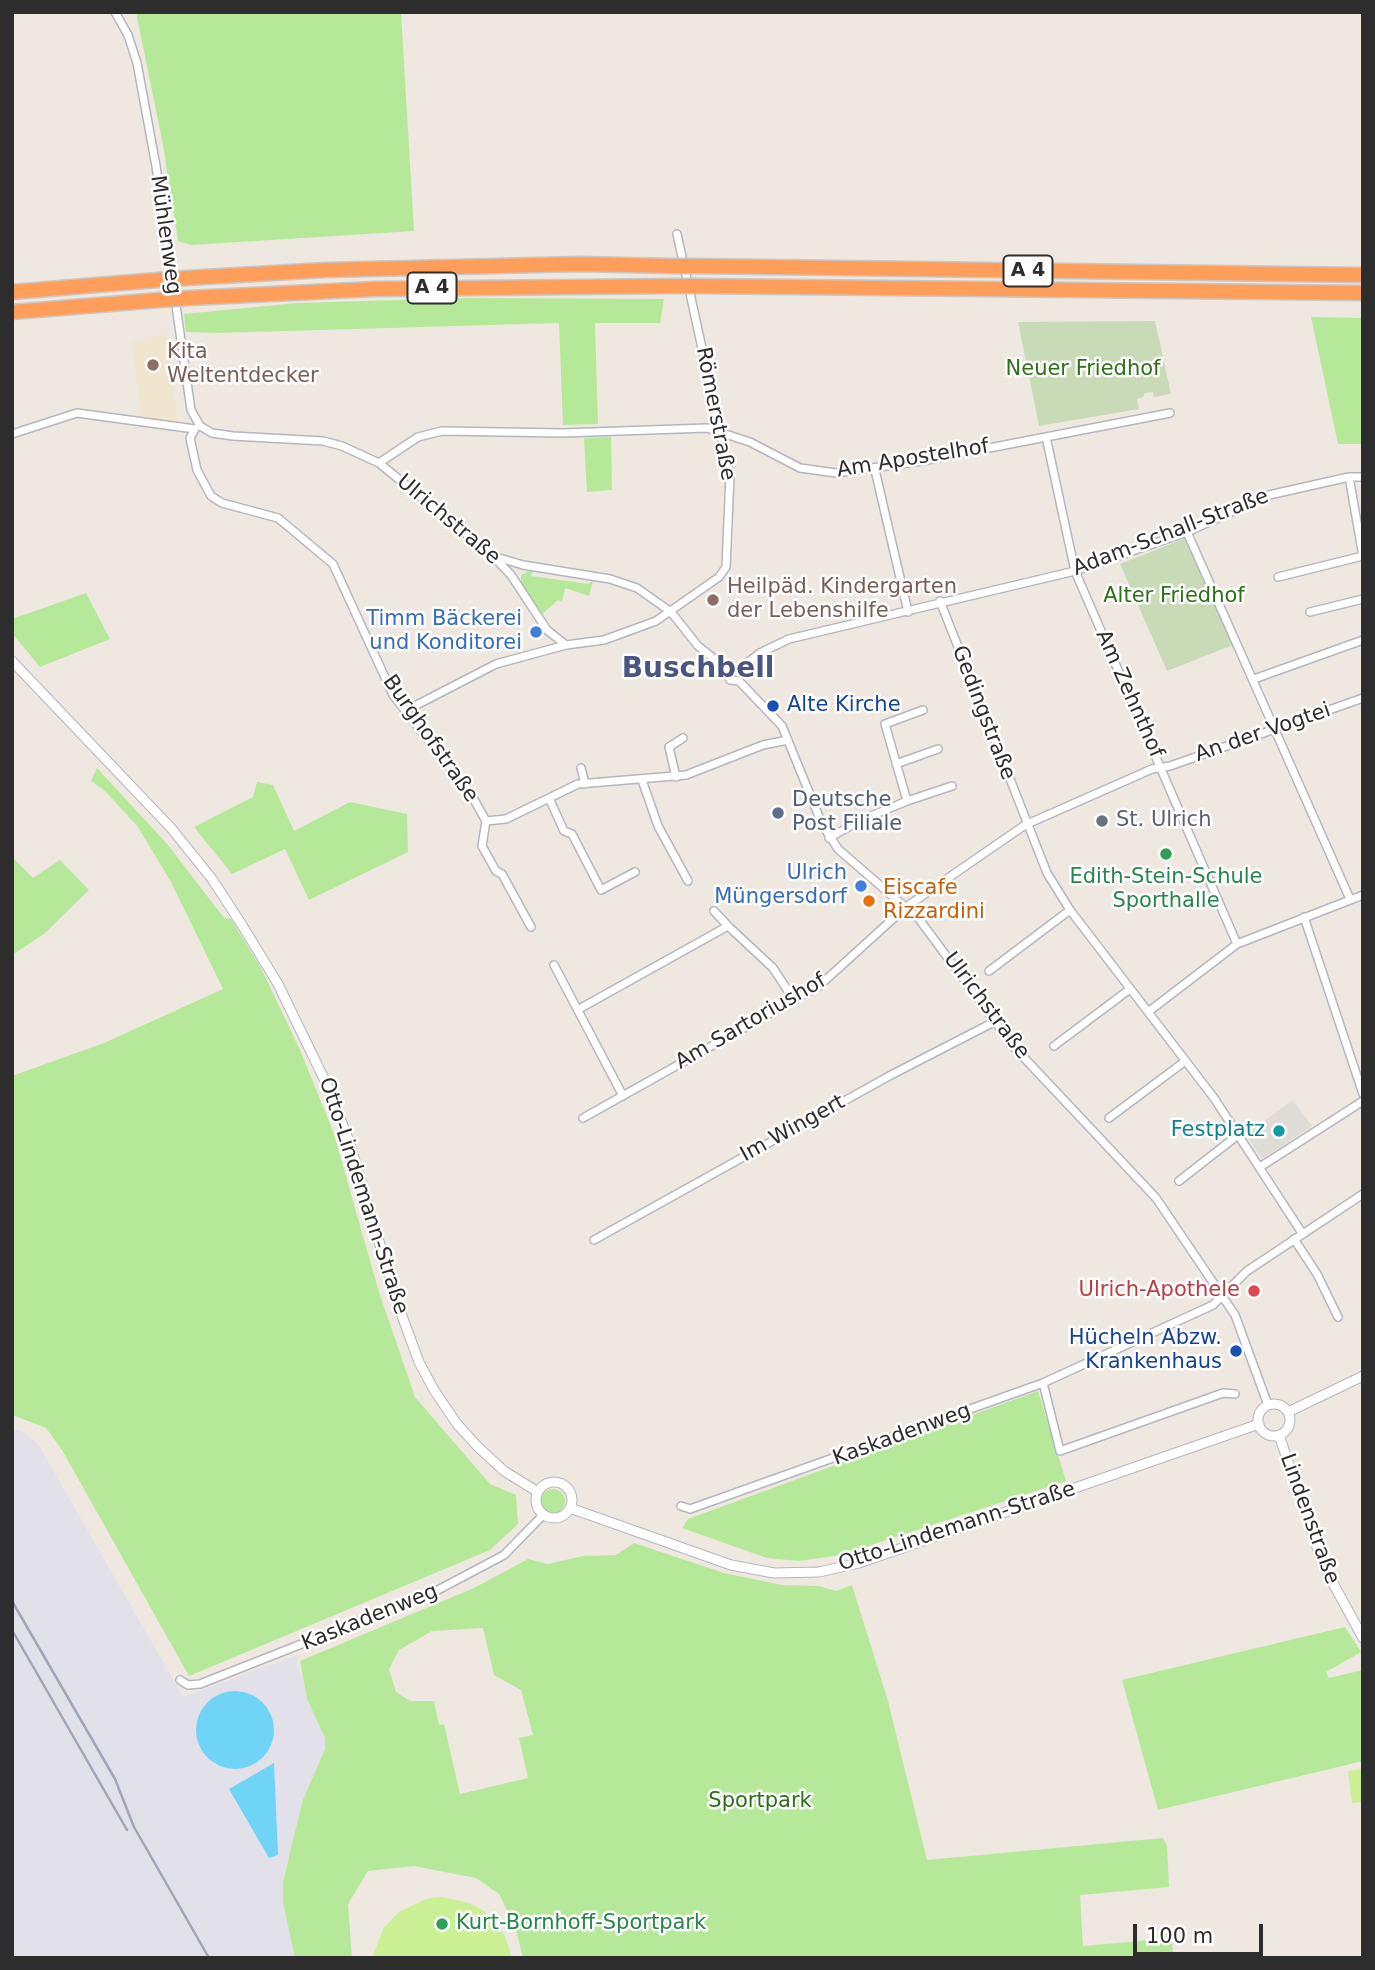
<!DOCTYPE html>
<html>
<head>
<meta charset="utf-8">
<style>
	body { margin:0 }
	#map { position:relative; width:1375px; height:1970px; overflow:hidden; background:#efe8e0; font-family:"DejaVu Sans",sans-serif }
	canvas { display:block }
	.frame { position:absolute; inset:0; border:14px solid #2d2d2d; pointer-events:none }
	.scale { position:absolute; left:1133px; top:1924px; width:130px; height:32px; box-sizing:border-box; border:4px solid #2d2d2d; border-top:0; padding-left:9px; font-size:21px; line-height:24px; white-space:nowrap; color:#2d2d2d; -webkit-text-stroke:5px #fff; paint-order:stroke }
</style>
</head>
<body>
<div id="map">
<canvas width="1375" height="1970"></canvas>
<div class="frame"></div>
<div class="scale">100 m</div>
</div>
<script>
const g = document.querySelector('canvas').getContext('2d');
g.lineJoin = 'round';
function fillPath(path, color) { g.fillStyle = color; g.fill(path, 'evenodd'); }
const poly = rows => new Path2D(rows.map(r => 'M' + r).join(''));
function strokePath(path, color, width, dash) { g.strokeStyle = color; g.lineWidth = width; g.lineCap = dash ? 'butt' : 'round'; g.setLineDash(dash || []); g.stroke(path); }
function label(font, color, halo, rows, align = 'center') {
  g.font = font + ' "DejaVu Sans",sans-serif'; g.lineWidth = 5; g.setLineDash([]); g.textBaseline = 'middle'; g.strokeStyle = halo; g.fillStyle = color; for (const [text, x, y, turn = 0] of rows) {
    g.save(); g.translate(x, y); g.rotate((+turn || 0) * Math.PI / 180); g.textAlign = isNaN(turn) ? turn : align; if (halo) g.strokeText(text, 0, 0); g.fillText(text, 0, 0); g.restore();
  }
}
fillPath(poly([
	[19,1430,38,1444,183,1697,297,1655,297,1667,303,1678,307,1699,325,1738,325,1749,302,1802,283,1880,283,1902,295,1958,12,1958,12,1431]
]), '#e2e0e8');
fillPath(poly([
	[166,333,178,423,141,417,132,343]
]), '#f1e5cf');
fillPath(poly([
	[136,12,401,12,414,231,191,245,178,241,163,145],
	[467,298,664,299,660,323,595,323,598,424,563,425,559,323,217,333,186,332,184,314,297,303],
	[1311,317,1363,318,1363,444,1338,444],
	[611,437,612,490,587,492,584,438],
	[529,571,533,571,531,576,589,584,593,580,589,596,565,588,562,602,558,600,541,615,521,584,521,575],
	[86,593,110,639,40,667,12,633,12,619],
	[97,768,168,845,224,918,231,919,261,968,300,1050,333,1131,379,1292,415,1397,490,1484,516,1495,518,1524,490,1550,189,1676,62,1450,46,1428,12,1415,12,1076,104,1043,223,989,171,882,138,827,106,792,91,781],
	[257,782,273,785,294,831,350,802,407,814,408,852,309,900,285,849,232,874,194,827,253,797],
	[12,857,33,878,60,860,89,890,44,934,12,955],
	[1038,1391,1066,1481,841,1555,799,1561,767,1558,682,1528,688,1519],
	'541 1501a12 12 0 1 1 24 0a12 12 0 1 1-24 0Z',
	[634,1543,724,1573,782,1585,819,1586,836,1591,852,1585,888,1701,927,1860,1163,1838,1167,1846,1169,1887,1080,1895,1083,1946,1161,1939,1166,1933,1172,1933,1173,1958,523,1958,515,1926,499,1894,476,1878,414,1866,368,1871,348,1904,352,1958,295,1958,283,1902,283,1882,302,1802,325,1749,325,1738,307,1699,300,1661,474,1588,528,1559,548,1564,583,1556,616,1555],
	[483,1628,494,1675,521,1690,533,1735,519,1738,528,1778,460,1794,444,1724,439,1725,434,1701,410,1701,396,1692,389,1669,399,1650,432,1631],
	[1345,1627,1361,1652,1326,1672,1329,1678,1363,1670,1363,1761,1158,1810,1122,1680]
]), '#b6e89a');
fillPath(poly([
	[1155,321,1171,394,1154,397,1153,392,1145,393,1143,397,1137,399,1139,409,1039,426,1018,322],
	[1186,538,1233,645,1167,671,1120,564]
]), '#c8dab6');
fillPath(poly([
	[1363,1769,1363,1802,1352,1803,1348,1771],
	[441,1897,470,1903,484,1911,505,1936,512,1958,372,1958,383,1929,399,1912,426,1899]
]), '#cbef95');
fillPath(poly([
	[1292,1100,1312,1126,1262,1159,1246,1135]
]), '#dfdbd7');
fillPath(poly([
	'196 1730a39 39 0 1 1 78 0a39 39 0 1 1-78 0Z',
	[274,1763,278,1855,269,1858,229,1789]
]), '#6fd4f5');
const minor = poly([
	[115,12,128,35,137,63,156,166,191,410,200,426,212,433,233,436,323,441,342,446,379,463,492,555,511,575,547,630,566,645,604,640,656,621,719,577,726,567,730,476,677,234],
	[194,431,190,438,197,470,211,496,222,503,278,518,333,564,393,695,472,796,486,821,506,819,578,784,686,775,763,745,788,740],
	[12,434,77,413,195,429],
	[1046,437,1075,571,1237,944],
	[379,463,418,437,442,431,563,433,707,428,750,442,800,468,836,473,922,461,1170,413],
	[875,470,908,612],
	[1349,477,1363,556],
	[1187,532,1350,899],
	[496,557,523,565,610,579,637,588,671,612,698,646,727,669],
	[1278,577,1363,556],
	[940,601,1047,873,1070,910,1214,1098,1302,1233],
	[1310,612,1363,599],
	[742,667,760,653,789,639,1075,571,1187,532,1269,495,1349,477,1363,477],
	[727,669,730,680,739,681],
	[1254,679,1363,640],
	[739,681,782,726,822,824,838,849,919,919,1013,1046,1156,1198,1235,1315,1268,1405],
	[405,711,496,664,566,645],
	[896,764,938,749],
	[581,768,585,784],
	[676,777,669,747,683,738],
	[642,780,658,826,688,881],
	[549,798,564,831,572,834,601,890,635,872],
	[907,801,952,786],
	[486,821,482,846,496,871,502,874,531,927],
	[829,838,861,820,907,801,885,724,923,710],
	[714,911,728,926],
	[1304,917,1363,1094],
	[554,965,623,1096],
	[989,971,1070,910],
	[579,1009,728,926,773,968,794,1000],
	[1148,1012,1237,944,1363,895],
	[1054,1046,1130,989],
	[583,1118,819,986,906,907,1025,825,1152,769,1170,766,1363,698],
	[1109,1118,1184,1062],
	[1260,1167,1363,1101],
	[1179,1181,1238,1135],
	[1294,1239,1317,1274,1338,1317],
	[594,1240,891,1075,994,1022],
	[1043,1383,1060,1451,1223,1393,1235,1394],
	[681,1506,690,1509,1043,1383,1213,1305,1247,1271,1363,1194],
	[180,1680,188,1685,200,1684,436,1591,504,1555,543,1515]
]);
const tertiary = poly([
	[12,661,171,828,212,879,242,925,278,984,328,1087,350,1144,398,1305,419,1362,434,1390,457,1424,478,1447,504,1471,538,1492],
	'1258 1420a16 16 0 1 1 32 0a16 16 0 1 1-32 0Z',
	[1288,1412,1363,1376],
	[1279,1435,1323,1565,1363,1638],
	'536 1500a18 18 0 1 1 36 0a18 18 0 1 1-36 0Z',
	[570,1508,731,1565,774,1573,819,1572,859,1563,1259,1424]
]);
const motorway = poly([
	[693,266,1363,275],
	[187,278,325,270,580,264,673,266],
	[697,286,1363,293],
	[12,292,158,280],
	[189,298,374,289,675,286],
	[12,312,160,300]
]);
strokePath(minor, '#b3b6c1', 10);
strokePath(tertiary, '#b3b6c1', 11);
strokePath(motorway, '#c8c8c8', 17);
strokePath(minor, '#fff', 7);
strokePath(tertiary, '#fff', 9);
strokePath(motorway, '#ff9e5b', 14);
strokePath(poly([
	[12,1601,115,1779,134,1827,209,1958],
	[12,1630,127,1830]
]), '#a1a5b8', 2.5);
const motorwayBridge = poly([
	[673,266,693,266],
	[158,280,187,278],
	[675,286,697,286],
	[160,300,189,298]
]);
strokePath(motorwayBridge, '#c8c8c8', 17, []);
strokePath(motorwayBridge, '#ff9e5b', 14);
for (const [x, y, r, color] of [
	[153,365,7,"#8d6e63"],
	[713,600,7,"#8d6e63"],
	[536,632,7,"#3f7fe0"],
	[773,706,7,"#1a4fb4"],
	[778,813,7,"#5c6f8a"],
	[1102,821,7,"#6b7280"],
	[1166,854,7,"#2e9e5b"],
	[861,886,7,"#3f7fe0"],
	[869,901,7,"#e8710a"],
	[1279,1131,7,"#0f9aa8"],
	[1254,1291,7,"#e0444e"],
	[1236,1351,7,"#1a4fb4"],
	[442,1924,7,"#2e9e5b"]
]) { const dot = new Path2D(); dot.arc(x, y, r, 0, 2 * Math.PI); g.fillStyle = color; g.fill(dot); strokePath(dot, '#fff', 2.5); }
for (const [x, y, w] of [
	[1028,271,49],
	[432,288,49]
]) { const box = new Path2D(); box.roundRect(x - w / 2, y - 15.5, w, 31, 5); g.fillStyle = '#fff'; g.fill(box); strokePath(box, '#2d2d2d', 2); }
label('bold 19px', '#2d2d2d', null, [
	["A 4",1028,271],
	["A 4",432,288]
]);
label('21px', '#2d2d2d', '#fff', [
	["Mühlenweg",165,235,82],
	["Römerstraße",715,414,79],
	["Am Apostelhof",913,459,-9],
	["Ulrichstraße",448,520,40],
	["Adam-Schall-Straße",1171,533,-21],
	["Am Zehnthof",1129,694,66],
	["Gedingstraße",983,713,69],
	["An der Vogtei",1263,733,-19],
	["Burghofstraße",430,739,55],
	["Ulrichstraße",986,1006,53],
	["Am Sartoriushof",751,1022,-30],
	["Im Wingert",793,1129,-29],
	["Otto-Lindemann-Straße",363,1196,72],
	["Kaskadenweg",902,1435,-20],
	["Lindenstraße",1309,1519,70],
	["Otto-Lindemann-Straße",957,1527,-18],
	["Kaskadenweg",370,1618,-22]
]);
label('21px', '#785e54', '#fff', [
	["Kita",167,353],
	["Weltentdecker",167,377],
	["Heilpäd. Kindergarten",727,588],
	["der Lebenshilfe",727,612]
], 'left');
label('21px', '#2c7117', '#fff', [
	["Neuer Friedhof",1083,370],
	["Alter Friedhof",1174,597],
	["Sportpark",760,1802]
]);
label('21px', '#366cbe', '#fff', [
	["Timm Bäckerei",522,620],
	["und Konditorei",522,644],
	["Ulrich",847,874],
	["Müngersdorf",847,898]
], 'right');
label('21px', '#164399', '#fff', [
	["Alte Kirche",787,706],
	["Hücheln Abzw.",1222,1339,"right"],
	["Krankenhaus",1222,1363,"right"]
], 'left');
label('21px', '#4e5e75', '#fff', [
	["Deutsche",792,801],
	["Post Filiale",792,825]
], 'left');
label('21px', '#5b616d', '#fff', [
	["St. Ulrich",1116,821]
], 'left');
label('21px', '#27864d', '#fff', [
	["Edith-Stein-Schule",1166,878],
	["Sporthalle",1166,902],
	["Kurt-Bornhoff-Sportpark",456,1924,"left"]
]);
label('21px', '#c56008', '#fff', [
	["Eiscafe",883,889],
	["Rizzardini",883,913]
], 'left');
label('21px', '#0d838f', '#fff', [
	["Festplatz",1265,1131]
], 'right');
label('21px', '#be3a42', '#fff', [
	["Ulrich-Apothele",1240,1291]
], 'right');
label('bold 28px', '#4a5581', '#fff', [
	["Buschbell",698,670]
]);
</script>
</body>
</html>
